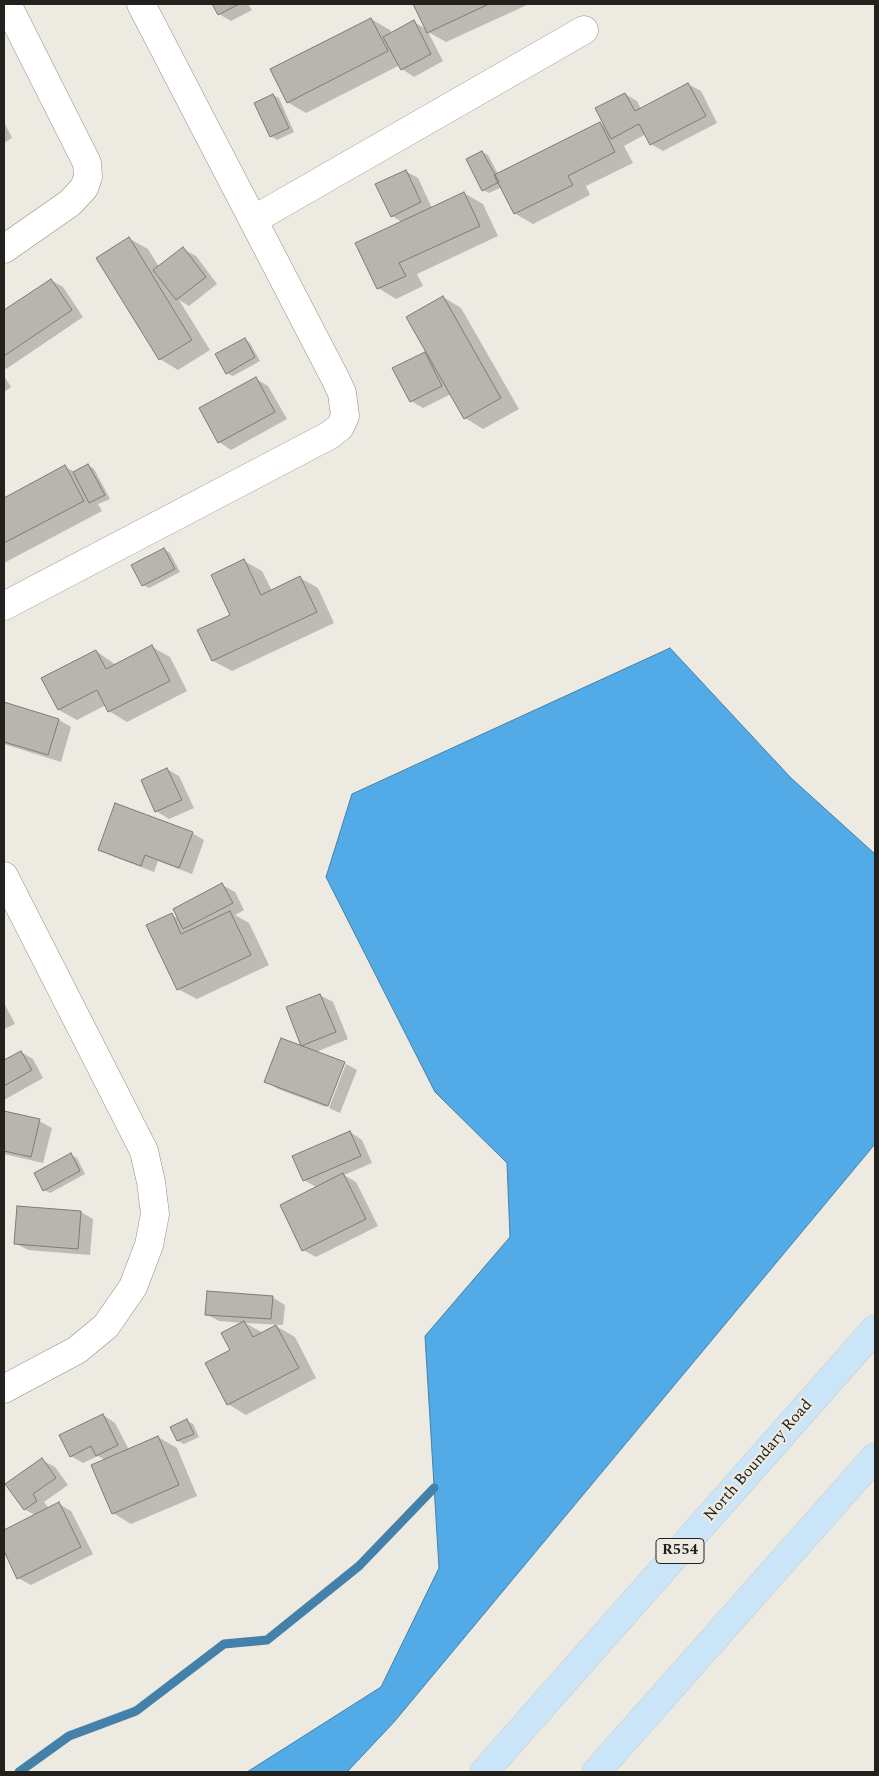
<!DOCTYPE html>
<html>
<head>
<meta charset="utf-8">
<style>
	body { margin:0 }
	#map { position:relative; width:879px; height:1776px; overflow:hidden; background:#eceae1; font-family:Spectral,serif }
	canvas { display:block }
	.frame { position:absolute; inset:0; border:5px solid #22211e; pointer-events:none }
</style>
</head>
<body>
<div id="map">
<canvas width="879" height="1776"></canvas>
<div class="frame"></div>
</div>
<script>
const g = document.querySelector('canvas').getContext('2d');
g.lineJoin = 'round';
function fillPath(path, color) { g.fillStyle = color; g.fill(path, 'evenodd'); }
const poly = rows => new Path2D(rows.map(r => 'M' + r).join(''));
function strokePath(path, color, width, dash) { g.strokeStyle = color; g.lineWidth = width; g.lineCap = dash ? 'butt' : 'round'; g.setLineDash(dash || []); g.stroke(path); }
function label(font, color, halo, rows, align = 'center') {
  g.font = font + ' Spectral,serif'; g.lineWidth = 4.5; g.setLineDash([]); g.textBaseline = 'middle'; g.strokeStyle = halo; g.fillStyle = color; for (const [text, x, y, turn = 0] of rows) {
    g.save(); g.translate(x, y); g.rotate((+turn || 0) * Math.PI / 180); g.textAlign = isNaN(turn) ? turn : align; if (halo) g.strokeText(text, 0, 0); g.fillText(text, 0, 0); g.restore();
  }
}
const water = poly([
	[670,648,791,778,875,854,875,1144,394,1722,347,1772,247,1772,381,1687,439,1568,425,1336,510,1237,507,1163,435,1092,326,877,352,794,670,648]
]);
fillPath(water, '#52aae6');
strokePath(water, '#4481aa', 1);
fillPath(poly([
	[213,4,248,4,252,10,231,21,219,14],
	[415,4,529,4,446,42,428,32,443,61,414,77,402,69,400,65,306,113,287,102,371,19,390,30,392,33,414,22,426,29],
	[688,84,701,91,717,123,663,151,651,144,646,134,624,146,633,163,586,186,590,195,533,224,514,213,502,187,489,193,483,190,482,152,488,155,498,174,600,123,606,127,625,94,637,101,641,109],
	[273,95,279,98,294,132,277,140,271,136],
	[4,122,12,138,4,143],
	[405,171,418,178,432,208,464,193,483,204,498,236,417,274,423,286,396,299,378,288,402,222,392,216],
	[130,239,148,249,159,267,183,249,196,256,217,284,189,306,179,300,210,350,178,370,160,359],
	[51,280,63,287,83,317,6,369,4,367,4,312],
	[443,297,461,308,519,409,483,429,465,418,451,394,423,408,411,401,424,354,430,357],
	[245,339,250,343,260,361,233,376,227,373],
	[4,376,11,387,4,392],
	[256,379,268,386,287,419,231,450,219,442],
	[88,465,94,469,110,499,98,504,102,511,4,563,4,499,65,467,75,472],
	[164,549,170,553,180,572,149,588,143,585],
	[244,561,262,571,272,591,300,578,318,588,334,623,232,671,213,661,199,631,232,615],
	[152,647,170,657,187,691,127,722,109,711,106,705,77,720,59,710,43,678,96,651,116,665],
	[4,703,59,720,71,727,61,762,4,744],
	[167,769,179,776,194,808,169,819,156,811,142,781],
	[192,833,204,840,192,874,158,861,154,872,112,856,99,849],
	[222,885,235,892,244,910,235,915,249,923,269,965,197,999,178,989,172,915,179,919],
	[320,995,333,1002,348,1039,316,1052,343,1063,326,1107,278,1089,265,1081,303,1047,287,1008],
	[4,1003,15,1024,4,1029],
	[21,1052,33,1059,43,1078,4,1100,4,1061],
	[346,1064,357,1070,340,1113,329,1108],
	[4,1113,39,1121,52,1128,43,1163,4,1154],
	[350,1132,362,1140,372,1163,344,1175,356,1182,378,1226,316,1257,303,1250,318,1188,304,1180],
	[71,1155,77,1158,85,1174,50,1193,44,1190],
	[81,1212,93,1219,90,1255,28,1250,15,1243],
	[272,1297,285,1305,283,1325,245,1323,263,1333,276,1326,295,1337,316,1378,246,1415,228,1404,231,1350,243,1323,219,1321,206,1314],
	[103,1415,115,1423,129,1450,158,1437,177,1448,197,1496,131,1524,113,1513,106,1460,98,1456,83,1463,71,1456],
	[187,1421,193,1424,199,1437,184,1444,178,1441],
	[42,1460,55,1467,68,1485,44,1502,49,1508,59,1504,71,1511,93,1554,31,1585,18,1578,4,1549,4,1531,35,1515,24,1509]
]), '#0003');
strokePath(poly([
	[19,1772,69,1736,136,1711,224,1644,267,1640,359,1566,434,1488]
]), '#4481aa', 9);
const building = poly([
	[212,4,239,4,218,15,212,4],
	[413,4,489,4,427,33,413,4],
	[371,18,388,51,287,103,270,69,371,18],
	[414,20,431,54,401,70,383,37,414,20],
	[688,83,706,116,650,145,639,124,611,139,595,108,625,93,635,111,688,83],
	[273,94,289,128,270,137,254,103,273,94],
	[600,122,615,152,568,176,573,185,514,214,494,175,600,122],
	[482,151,499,182,482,191,466,159,482,151],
	[406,170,421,202,391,217,375,184,406,170],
	[464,192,480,226,399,263,406,276,377,289,355,243,464,192],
	[129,237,192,340,159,360,96,258,129,237],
	[183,247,206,277,176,300,153,270,183,247],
	[51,279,72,310,4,356,4,310,51,279],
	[443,296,501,398,464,419,406,317,443,296],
	[245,338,255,357,226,374,215,354,245,338],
	[425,352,442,386,410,402,392,368,425,352],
	[256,377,275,412,218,443,199,408,256,377],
	[88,464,105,495,89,503,73,472,88,464],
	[65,465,84,501,4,543,4,498,65,465],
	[164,548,175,569,142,586,131,565,164,548],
	[244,559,261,595,300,576,317,612,212,661,197,630,230,615,211,575,244,559],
	[152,645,170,681,108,712,97,690,58,710,41,678,96,650,106,669,152,645],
	[4,702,59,719,48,755,4,742,4,702],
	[167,768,182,800,155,812,141,780,167,768],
	[115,803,193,832,179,868,145,855,141,866,98,850,115,803],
	[222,883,233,903,183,929,173,909,222,883],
	[230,911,251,955,177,990,146,925,172,913,181,934,230,911],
	[320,994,336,1032,301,1046,286,1007,320,994],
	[281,1038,345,1062,328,1106,264,1082,281,1038],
	[21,1051,32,1070,4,1086,4,1060,21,1051],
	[4,1111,40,1119,31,1157,4,1151,4,1111],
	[350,1131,361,1156,303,1181,292,1156,350,1131],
	[71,1153,80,1171,43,1191,34,1173,71,1153],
	[343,1173,366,1219,302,1251,280,1205,343,1173],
	[17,1206,81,1211,78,1249,14,1244,17,1206],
	[207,1291,273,1296,271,1319,205,1315,207,1291],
	[244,1321,253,1337,276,1325,299,1368,227,1405,205,1363,230,1350,221,1333,244,1321],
	[103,1414,118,1445,96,1456,91,1446,70,1457,59,1435,103,1414],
	[187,1419,194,1434,177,1441,170,1427,187,1419],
	[158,1436,179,1485,112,1514,91,1465,158,1436],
	[42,1458,56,1478,33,1494,37,1501,24,1510,5,1484,42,1458],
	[59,1502,81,1547,17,1579,4,1551,4,1530,59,1502]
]);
fillPath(building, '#b7b5ad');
strokePath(building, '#7d7b73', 1);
const street = poly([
	[253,220,584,30],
	[4,249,70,203,84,188,88,177,87,163,7,4],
	[4,606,330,435,340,427,345,416,342,393,335,378,141,4],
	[4,876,144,1151,151,1182,155,1214,149,1245,133,1287,106,1326,77,1350,4,1389]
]);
const primary = poly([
	[484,1772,875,1329],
	[596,1772,875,1457]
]);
strokePath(street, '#918e87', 29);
strokePath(primary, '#cacac9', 29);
strokePath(street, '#fff', 28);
strokePath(primary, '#cae5f8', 28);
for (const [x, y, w] of [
	[680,1551,48]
]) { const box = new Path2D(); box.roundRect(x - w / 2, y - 12.5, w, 25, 4); g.fillStyle = '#eceae1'; g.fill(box); strokePath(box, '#22211e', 1); }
label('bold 15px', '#22211e', null, [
	["R554",680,1551]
]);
label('16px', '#22211e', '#eceae1', [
	["North Boundary Road",759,1461,-49]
]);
</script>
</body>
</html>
